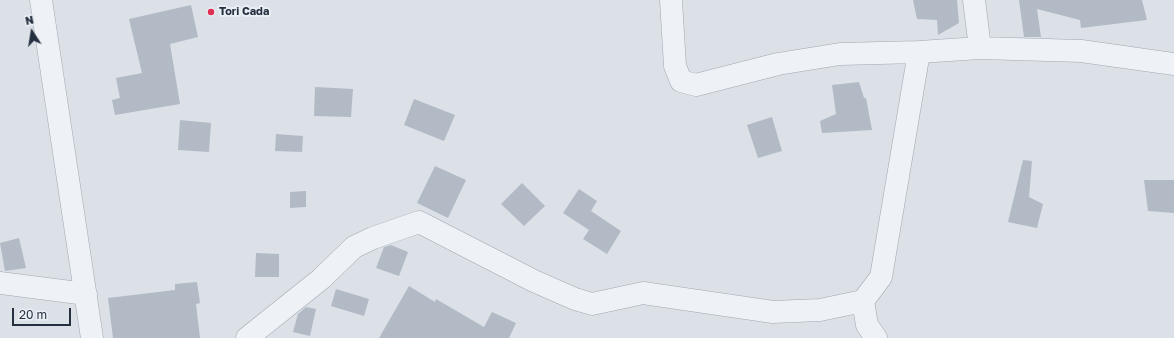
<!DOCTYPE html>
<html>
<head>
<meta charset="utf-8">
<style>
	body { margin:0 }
	#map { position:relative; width:1174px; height:338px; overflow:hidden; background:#dbe1e7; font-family:"Golos Text",sans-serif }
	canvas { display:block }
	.north { position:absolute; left:12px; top:12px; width:40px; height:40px; -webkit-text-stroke:3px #eaeff5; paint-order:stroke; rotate:348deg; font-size:11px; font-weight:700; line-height:16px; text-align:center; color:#242f3f }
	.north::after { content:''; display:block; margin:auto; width:14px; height:18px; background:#242f3f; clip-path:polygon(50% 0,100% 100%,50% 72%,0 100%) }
	.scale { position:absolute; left:12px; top:308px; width:59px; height:18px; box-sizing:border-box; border:2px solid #242f3f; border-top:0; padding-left:5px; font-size:12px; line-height:14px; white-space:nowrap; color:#242f3f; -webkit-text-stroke:3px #eaeff5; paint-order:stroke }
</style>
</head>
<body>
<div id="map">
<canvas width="1174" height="338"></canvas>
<div class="north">N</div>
<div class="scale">20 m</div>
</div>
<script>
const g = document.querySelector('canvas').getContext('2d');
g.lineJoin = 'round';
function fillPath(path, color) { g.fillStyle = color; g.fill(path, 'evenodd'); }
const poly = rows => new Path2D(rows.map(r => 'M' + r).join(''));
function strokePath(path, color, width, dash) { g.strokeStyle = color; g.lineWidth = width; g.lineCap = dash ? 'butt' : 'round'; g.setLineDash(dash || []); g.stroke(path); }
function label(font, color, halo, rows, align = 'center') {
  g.font = font + ' "Golos Text",sans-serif'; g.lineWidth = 4; g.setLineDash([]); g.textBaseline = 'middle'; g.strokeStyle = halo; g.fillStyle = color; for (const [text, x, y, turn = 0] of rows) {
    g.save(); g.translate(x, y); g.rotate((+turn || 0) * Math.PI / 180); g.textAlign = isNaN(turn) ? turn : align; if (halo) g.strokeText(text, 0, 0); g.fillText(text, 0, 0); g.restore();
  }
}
fillPath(poly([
	[913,0,957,0,959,23,938,35,937,20,917,19],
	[1019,0,1142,0,1147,20,1081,28,1080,20,1037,9,1041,37,1024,37],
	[191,5,198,37,170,44,180,104,115,115,112,100,120,98,116,78,142,73,129,19],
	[859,82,864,98,866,98,872,130,822,133,820,121,836,114,832,85],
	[315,87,353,89,351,117,314,116],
	[414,99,455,115,444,141,404,125],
	[772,117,782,151,758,158,747,125],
	[180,120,211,123,209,152,178,150],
	[276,134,303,136,302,152,275,151],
	[1023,160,1032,161,1029,197,1043,204,1037,228,1008,222],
	[435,166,466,180,448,218,417,203],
	[1144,180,1174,180,1174,213,1148,211],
	[522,183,545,206,524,226,501,204],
	[579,189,597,201,591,211,621,231,607,254,583,239,589,230,563,213],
	[306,191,306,207,290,208,290,192],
	[19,238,26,268,5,271,0,243],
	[391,245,408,252,399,276,376,268,384,247],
	[256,253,279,254,279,277,255,277],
	[197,282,200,303,196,304,200,338,113,338,108,298,175,290,175,284],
	[409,286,435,302,436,299,484,327,492,312,516,323,509,338,379,338],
	[336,289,369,299,364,316,331,306],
	[306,307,316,309,310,336,293,332,298,314]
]), '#b2bac5');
const minor = poly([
	[41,0,92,338],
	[671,0,675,66,681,81,696,85,778,64,840,54,919,52,980,48,1081,51,1174,64],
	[974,0,980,48],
	[0,283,86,294],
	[863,301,867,325,876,338],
	[247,338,321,279,354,247,373,238,419,222,534,281,575,299,592,304,643,293,773,312,820,310,863,301,881,277,919,52]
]);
strokePath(minor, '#a0a8b1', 23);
strokePath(minor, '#eef1f5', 22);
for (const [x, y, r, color] of [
	[211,12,4,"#dd3052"]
]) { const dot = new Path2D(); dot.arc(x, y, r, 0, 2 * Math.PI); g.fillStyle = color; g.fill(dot); strokePath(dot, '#eaeff5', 1.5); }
label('bold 11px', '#242f3f', '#eaeff5', [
	["Tori Cada",219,12]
], 'left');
</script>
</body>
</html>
